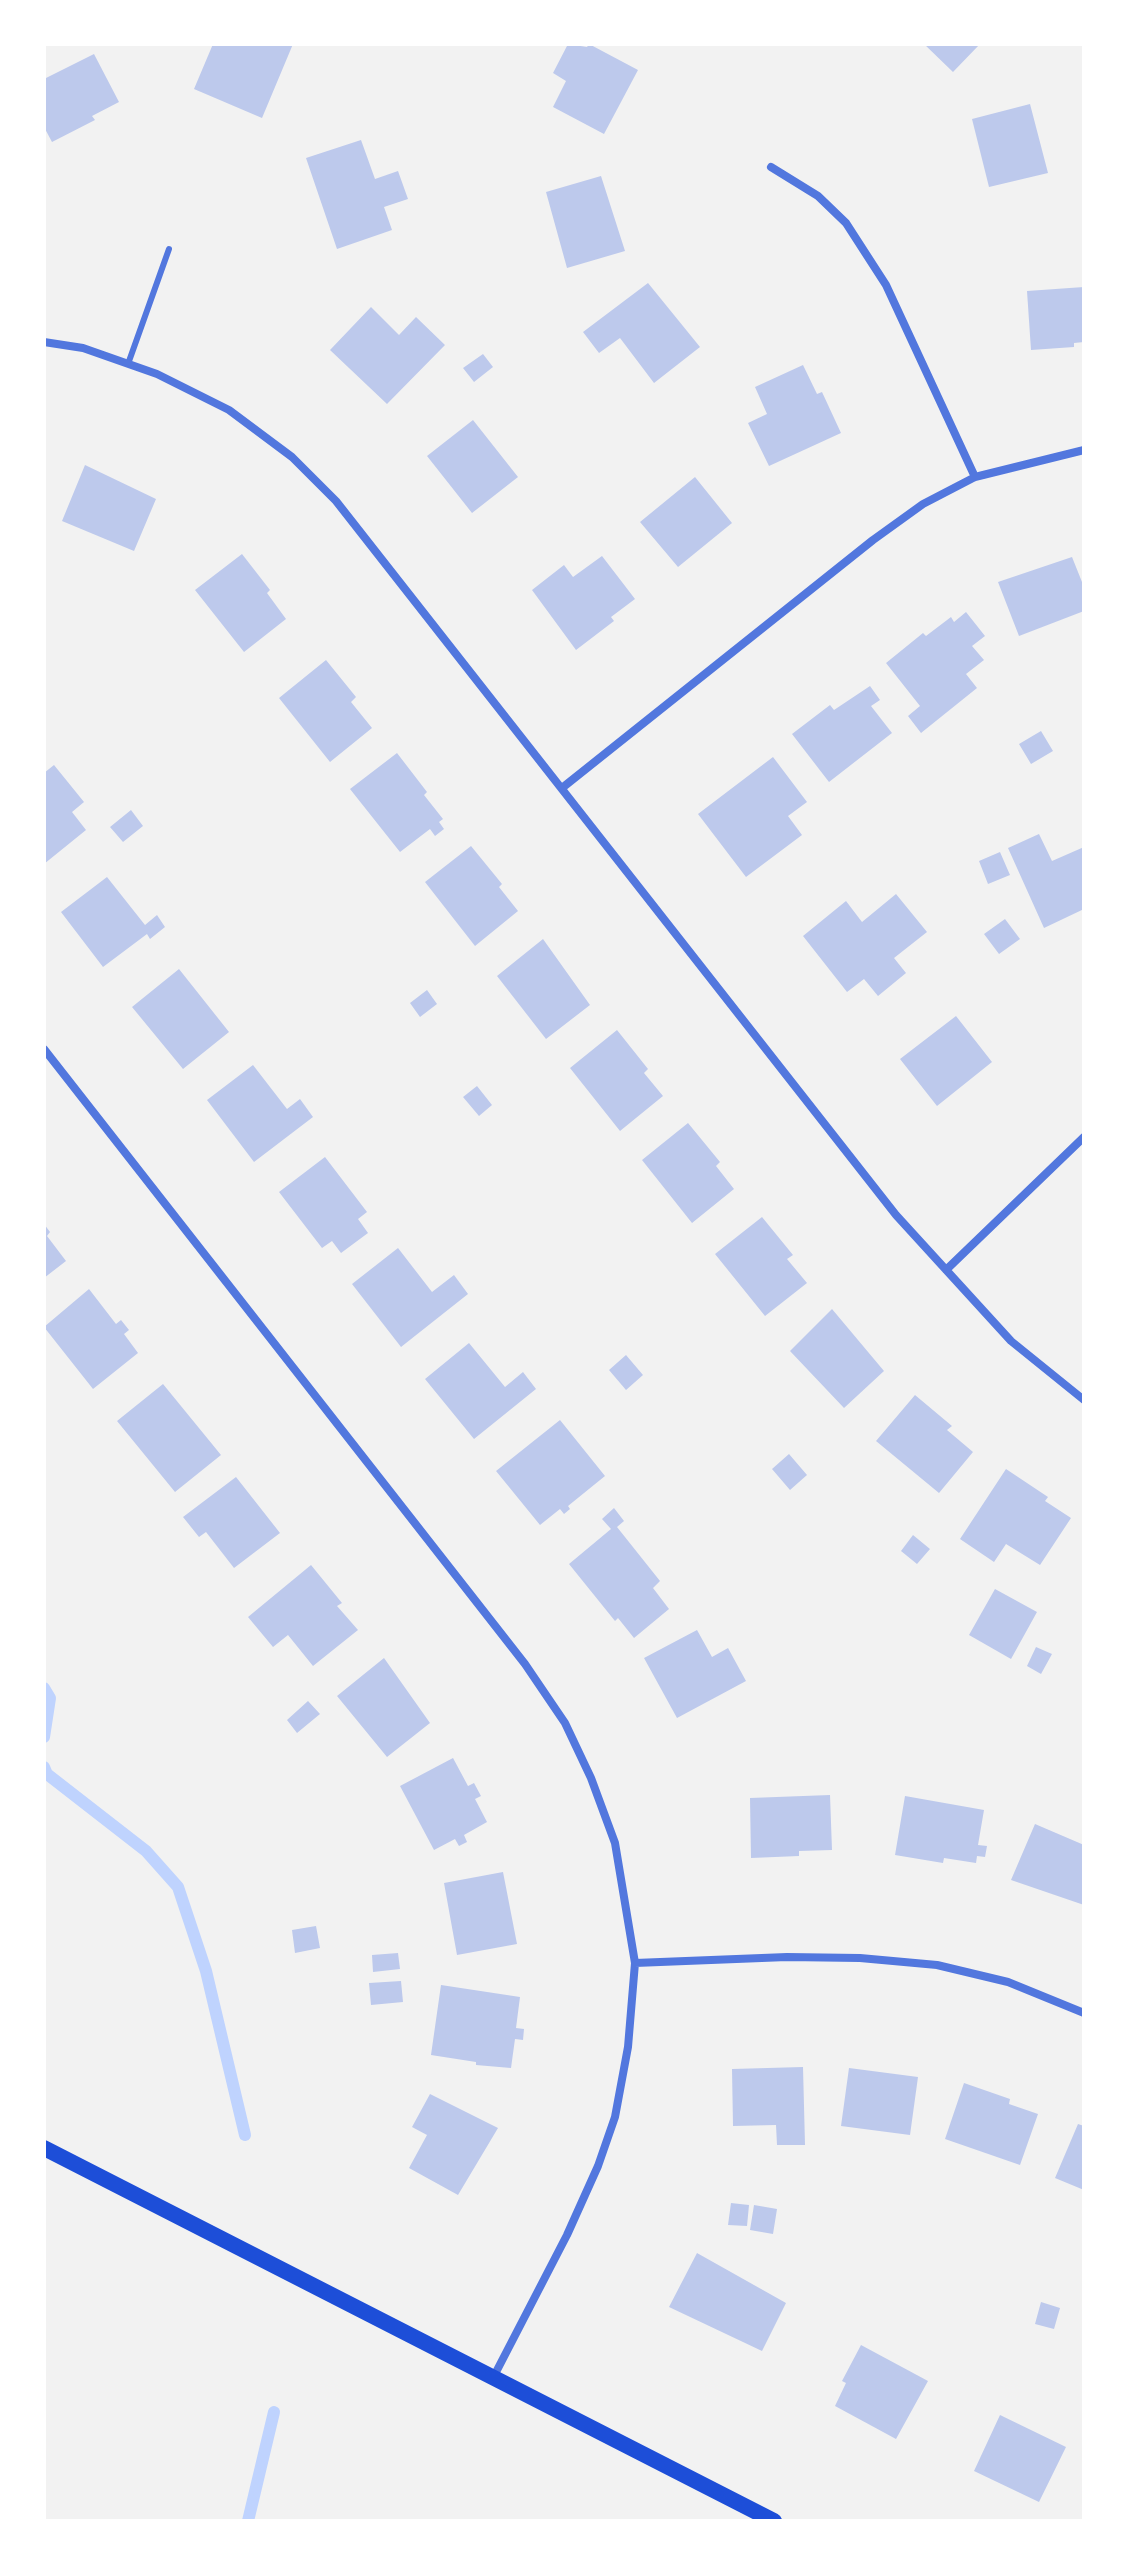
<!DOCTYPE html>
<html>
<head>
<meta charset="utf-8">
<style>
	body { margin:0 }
	#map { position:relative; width:1128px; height:2565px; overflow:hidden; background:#f2f2f2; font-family:Rubik,sans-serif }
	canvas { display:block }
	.frame { position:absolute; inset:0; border:46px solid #fff; pointer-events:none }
</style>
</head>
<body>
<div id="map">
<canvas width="1128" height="2565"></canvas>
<div class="frame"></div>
</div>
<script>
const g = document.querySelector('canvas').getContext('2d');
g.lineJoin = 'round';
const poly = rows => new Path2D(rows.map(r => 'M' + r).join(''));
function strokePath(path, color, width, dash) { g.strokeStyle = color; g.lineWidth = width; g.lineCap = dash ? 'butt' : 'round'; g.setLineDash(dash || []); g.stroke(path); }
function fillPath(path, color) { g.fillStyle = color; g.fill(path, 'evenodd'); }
strokePath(poly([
	[44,1688,50,1698,44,1737],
	[44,1767,47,1774,146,1851,178,1887,206,1971,245,2135],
	[248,2521,274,2412]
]), '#bfd3fe', 12);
fillPath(poly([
	[213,44,293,44,262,118,194,89],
	[568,44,587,47,589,44,638,70,604,134,553,107,566,81,553,73],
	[924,44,980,44,953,72],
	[94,54,119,102,92,116,95,120,52,142,44,127,44,79],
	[1030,104,1048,173,989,187,972,119],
	[361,140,375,179,398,171,408,199,384,207,392,230,337,249,306,158],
	[601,176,625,251,567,268,546,192],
	[648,283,700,347,654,383,620,338,599,353,583,332],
	[1084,287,1084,342,1074,343,1074,347,1031,350,1027,291],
	[371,307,399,335,416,317,445,345,387,404,330,350],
	[483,354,493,367,474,382,463,368],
	[803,365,817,394,822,392,841,433,769,466,748,423,767,414,755,387],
	[473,420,518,477,472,513,427,456],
	[85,465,156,499,134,551,62,521],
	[695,477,732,523,678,567,640,522],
	[242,554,270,590,267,593,286,619,244,652,195,590],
	[602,556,635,599,611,617,614,621,576,650,532,590,564,565,573,577],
	[1072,557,1084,587,1084,611,1019,636,998,582],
	[966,612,985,636,972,646,984,660,966,674,977,688,921,733,908,716,920,706,886,663,923,633,926,636,951,617,954,622],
	[326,660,356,697,351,702,372,728,330,762,279,698],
	[870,686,880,700,871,706,892,733,829,782,792,734,830,705,834,710],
	[1041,731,1053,751,1031,764,1019,744],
	[397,753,427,792,424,795,443,819,439,822,444,829,435,836,430,829,400,852,350,789],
	[773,757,807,802,788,816,802,835,746,877,698,814],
	[54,765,84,802,72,812,86,830,44,864,44,773],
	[131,810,143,826,123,842,110,827],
	[1039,834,1052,861,1084,847,1084,909,1044,928,1008,848],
	[471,846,502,884,499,887,518,911,475,946,425,882],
	[1000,852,1010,875,988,884,979,861],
	[107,877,145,925,157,915,165,927,150,939,147,934,103,967,61,912],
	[896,894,927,932,894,958,906,973,878,996,864,979,847,992,803,936,846,901,862,922],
	[1005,919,1020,939,999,954,984,934],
	[543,939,590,1005,546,1039,497,976],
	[179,969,229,1032,183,1069,132,1007],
	[427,990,437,1004,420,1017,410,1003],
	[956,1016,992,1062,937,1106,900,1059],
	[617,1030,648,1069,644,1073,663,1096,620,1131,570,1068],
	[253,1065,287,1109,300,1099,313,1117,254,1162,207,1100],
	[477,1086,492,1105,479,1116,463,1097],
	[688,1123,720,1162,716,1166,734,1189,692,1223,642,1160],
	[325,1157,367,1212,358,1219,368,1233,341,1253,332,1241,322,1248,279,1192],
	[762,1217,793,1255,787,1259,807,1283,765,1316,715,1254],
	[44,1224,50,1232,47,1236,66,1261,44,1278],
	[398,1248,432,1292,454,1275,468,1294,401,1347,352,1284],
	[89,1289,116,1324,121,1320,129,1330,124,1334,138,1353,93,1389,44,1327],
	[832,1309,884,1371,844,1408,790,1351],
	[469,1343,505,1387,523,1372,536,1389,474,1439,425,1379],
	[626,1355,643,1375,626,1390,609,1370],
	[163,1384,221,1455,175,1492,117,1421],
	[915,1395,952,1426,947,1430,973,1452,939,1493,876,1441],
	[560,1420,605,1476,568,1506,570,1509,564,1514,560,1509,540,1525,496,1471],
	[789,1454,807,1475,790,1490,772,1469],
	[1006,1469,1048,1497,1045,1501,1071,1518,1040,1565,1006,1544,994,1562,960,1539],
	[236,1477,280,1533,234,1568,206,1532,199,1537,183,1517],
	[614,1508,624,1521,617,1527,660,1581,653,1588,669,1609,634,1638,618,1618,615,1621,569,1564,611,1529,602,1519],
	[913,1535,930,1549,917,1564,901,1551],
	[311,1565,342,1603,337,1606,358,1630,313,1666,288,1635,273,1647,248,1617],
	[995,1589,1037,1612,1011,1659,969,1635],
	[697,1630,712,1657,728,1648,746,1681,677,1718,644,1658],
	[1036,1647,1052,1654,1041,1674,1027,1666],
	[384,1658,430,1723,387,1757,337,1696],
	[308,1701,320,1714,297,1733,287,1720],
	[453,1758,468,1786,474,1783,481,1796,475,1799,487,1822,464,1835,467,1842,459,1846,455,1839,434,1850,400,1786],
	[830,1795,832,1850,799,1851,799,1856,751,1858,750,1798],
	[905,1796,984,1810,978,1845,987,1846,985,1857,977,1856,976,1863,944,1858,943,1863,895,1855],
	[1035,1824,1084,1845,1084,1905,1011,1880],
	[503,1872,517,1944,457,1955,444,1883],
	[316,1926,320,1948,295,1953,292,1930],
	[398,1953,400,1969,373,1972,372,1955],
	[401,1981,403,2002,371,2005,369,1983],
	[441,1985,520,1997,516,2028,524,2029,523,2040,515,2039,511,2068,476,2065,476,2062,431,2055],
	[803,2067,805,2145,777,2145,776,2125,733,2126,732,2069],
	[849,2068,918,2077,910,2135,841,2126],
	[964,2083,1010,2099,1009,2104,1038,2114,1020,2165,945,2139],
	[430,2094,498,2128,458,2195,409,2168,427,2135,412,2127],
	[1078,2124,1084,2126,1084,2190,1055,2178],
	[731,2203,749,2205,747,2226,728,2225],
	[754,2205,777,2209,773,2234,750,2230],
	[697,2253,786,2303,762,2351,669,2307],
	[1041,2302,1060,2308,1054,2329,1035,2324],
	[861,2345,928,2381,896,2439,835,2406,846,2383,842,2381],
	[1000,2415,1066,2447,1039,2502,974,2471]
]), '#bdc9ec');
strokePath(poly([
	[128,364,169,249]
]), '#5277de', 6);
strokePath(poly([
	[771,167,818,196,846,223,886,285,975,477],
	[44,342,83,348,157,374,229,410,292,457,336,501,896,1215,1011,1341,1084,1400],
	[562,788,873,540,923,504,975,477,1084,450],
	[44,1049,525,1664,565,1723,591,1778,615,1843,635,1963,628,2047,615,2117,598,2166,567,2235,494,2376],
	[946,1270,1084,1137],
	[635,1963,787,1957,860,1958,937,1965,1008,1982,1084,2013]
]), '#5277de', 8);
strokePath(poly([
	[44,2148,774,2521]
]), '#1d4ed8', 16);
</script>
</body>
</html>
